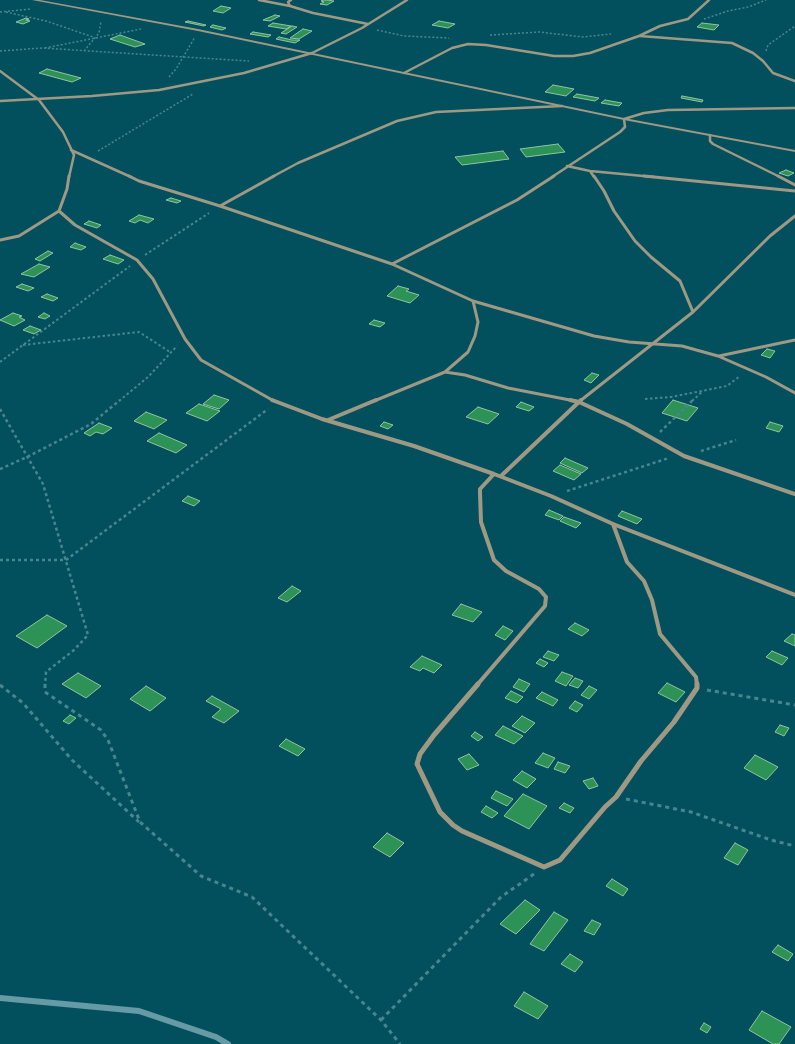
<!DOCTYPE html>
<html>
<head>
<meta charset="utf-8">
<style>
	body { margin:0 }
	canvas { display:block; background:#02505d }
</style>
</head>
<body>
<canvas width="795" height="1044"></canvas>
<script>
const g = document.querySelector('canvas').getContext('2d');
g.lineJoin = 'round';
const poly = rows => new Path2D(rows.map(r => 'M' + r).join(''));
function strokePath(path, color, width, dash) { g.strokeStyle = color; g.lineWidth = width; g.lineCap = dash ? 'butt' : 'round'; g.setLineDash(dash || []); g.stroke(path); }
function fillPath(path, color) { g.fillStyle = color; g.fill(path, 'evenodd'); }
strokePath(poly([
	[0,998,139,1011,216,1037,228,1044]
]), '#669aa5', 6);
const building = poly([
	[323,0,327,0,334,1,327,5,320,4,324,2,321,1,323,0],
	[221,6,231,8,223,13,213,11,221,6],
	[275,15,280,16,270,21,263,20,275,15],
	[26,18,29,19,26,20,30,21,23,24,16,22,26,18],
	[188,21,206,25,204,26,185,22,188,21],
	[439,21,455,24,448,28,432,25,439,21],
	[273,23,291,26,286,29,268,26,273,23],
	[702,23,719,25,714,30,697,27,702,23],
	[213,25,226,28,222,30,210,27,213,25],
	[292,26,297,27,286,34,281,33,292,26],
	[303,29,312,31,299,39,290,38,303,29],
	[253,32,271,35,268,37,250,34,253,32],
	[120,35,145,44,135,47,110,39,120,35],
	[279,37,292,40,300,40,295,43,276,39,279,37],
	[47,69,81,78,72,82,39,73,47,69],
	[553,85,574,89,566,96,545,92,553,85],
	[577,94,599,98,595,101,573,97,577,94],
	[682,96,703,100,702,102,681,98,682,96],
	[605,100,622,103,619,106,601,103,605,100],
	[558,144,565,152,526,157,520,149,558,144],
	[503,151,509,159,462,165,455,157,503,151],
	[786,170,794,173,788,176,779,173,786,170],
	[171,198,181,201,177,203,166,200,171,198],
	[139,215,154,219,148,223,140,220,135,223,129,221,139,215],
	[89,221,101,225,97,228,84,224,89,221],
	[75,243,86,247,81,250,70,247,75,243],
	[48,251,53,253,40,261,35,259,48,251],
	[110,255,124,260,118,264,103,259,110,255],
	[39,264,50,267,34,277,21,274,39,264],
	[22,284,34,288,28,291,16,287,22,284],
	[398,286,409,289,406,291,419,295,410,303,387,296,398,286],
	[47,294,58,298,53,301,41,297,47,294],
	[13,313,22,316,19,317,25,320,14,326,0,320,13,313],
	[44,313,50,316,45,319,38,317,44,313],
	[374,320,385,323,380,327,369,324,374,320],
	[30,326,41,330,34,334,23,330,30,326],
	[767,349,775,351,770,358,761,355,767,349],
	[592,373,599,375,591,383,584,380,592,373],
	[214,395,229,400,219,409,203,404,214,395],
	[673,400,698,408,687,421,662,413,673,400],
	[521,402,534,407,529,411,516,407,521,402],
	[199,404,220,411,207,421,186,413,199,404],
	[478,407,499,414,488,424,466,417,478,407],
	[146,412,167,420,154,429,134,421,146,412],
	[384,422,393,425,388,429,380,426,384,422],
	[770,422,783,426,779,432,766,428,770,422],
	[99,423,112,428,103,434,96,432,90,436,84,433,99,423],
	[159,433,187,445,176,453,147,441,159,433],
	[565,458,588,468,582,473,560,463,565,458],
	[560,465,581,474,574,480,553,471,560,465],
	[188,496,200,501,194,506,182,501,188,496],
	[549,510,563,516,559,520,545,515,549,510],
	[622,511,642,519,637,524,618,516,622,511],
	[564,517,581,523,576,528,560,521,564,517],
	[292,586,301,591,287,602,278,598,292,586],
	[461,604,482,612,473,622,452,615,461,604],
	[47,615,67,626,37,648,16,636,47,615],
	[575,623,589,630,582,636,568,629,575,623],
	[503,626,513,631,505,640,495,635,503,626],
	[792,634,795,635,795,646,784,641,792,634],
	[548,651,559,655,554,661,543,657,548,651],
	[772,651,788,658,782,665,766,657,772,651],
	[422,656,442,665,434,673,423,668,420,671,410,667,422,656],
	[540,659,548,663,544,667,536,663,540,659],
	[562,672,573,676,566,686,555,681,562,672],
	[78,673,101,686,86,698,62,684,78,673],
	[575,678,583,681,578,688,569,685,575,678],
	[519,679,530,684,524,692,513,687,519,679],
	[667,683,685,692,676,702,658,693,667,683],
	[146,686,166,698,150,711,130,699,146,686],
	[589,686,597,690,589,699,581,695,589,686],
	[511,691,523,697,517,703,505,698,511,691],
	[542,692,558,700,553,706,536,698,542,692],
	[212,696,239,711,224,723,212,717,221,709,206,701,212,696],
	[575,701,583,705,577,712,569,708,575,701],
	[70,715,76,718,69,724,63,721,70,715],
	[522,716,535,723,525,733,512,726,522,716],
	[780,725,789,728,784,736,775,732,780,725],
	[503,726,523,736,514,744,495,735,503,726],
	[475,732,483,737,478,741,471,736,475,732],
	[286,739,305,749,298,756,279,746,286,739],
	[543,753,555,758,548,768,535,763,543,753],
	[469,754,479,765,467,770,458,759,469,754],
	[755,755,778,767,766,780,744,768,755,755],
	[558,762,570,766,565,773,554,769,558,762],
	[522,771,536,779,527,788,513,780,522,771],
	[593,778,598,786,589,789,583,781,593,778],
	[496,791,513,799,507,806,491,798,496,791],
	[523,794,547,806,529,829,504,816,523,794],
	[564,803,574,808,570,813,559,808,564,803],
	[486,806,498,813,492,818,481,812,486,806],
	[387,833,404,843,390,857,373,847,387,833],
	[735,843,748,850,738,865,724,858,735,843],
	[612,879,628,889,623,896,606,886,612,879],
	[525,900,540,910,516,934,500,924,525,900],
	[554,912,568,920,544,951,530,944,554,912],
	[592,920,601,924,594,935,584,931,592,920],
	[778,945,793,954,788,961,772,952,778,945],
	[570,954,583,962,575,972,561,964,570,954],
	[524,992,548,1006,538,1019,514,1006,524,992],
	[762,1011,791,1027,779,1044,773,1044,749,1030,762,1011],
	[704,1023,711,1027,707,1033,700,1029,704,1023]
]);
fillPath(building, '#2d9256');
strokePath(building, '#93c2a0', 1);
strokePath(poly([
	[0,12,31,9],
	[6,12,46,21,93,37],
	[704,19,728,11,748,7,766,0],
	[377,30,404,36,449,38],
	[490,35,539,32,583,37,611,34],
	[45,48,141,29],
	[0,51,42,48,249,61],
	[84,51,99,33,101,21],
	[766,51,768,45,795,26],
	[169,77,176,69,195,37],
	[98,151,193,94]
]), '#478691', 1.5, [2, 2]);
strokePath(poly([
	[145,255,209,213],
	[23,345,139,332,170,352],
	[0,362,130,266],
	[645,399,671,397,727,386,740,376],
	[119,401,148,377,177,346],
	[692,401,703,391]
]), '#478691', 2, [2.5, 2.5]);
strokePath(poly([
	[0,409,43,484,88,635,74,650,46,672,45,685],
	[660,432,693,400],
	[701,451,736,440],
	[0,469,27,457,91,424,120,400],
	[567,491,669,458],
	[0,560,66,560,268,409]
]), '#478691', 2.5, [3, 3]);
strokePath(poly([
	[45,684,45,692,101,730,108,740,140,822,201,876,252,897,381,1020,400,1044],
	[0,685,23,703,72,760,139,822],
	[707,690,795,705],
	[626,799,691,812,771,840,795,846],
	[381,1020,501,897,534,874]
]), '#478691', 3, [4, 4]);
strokePath(poly([
	[259,0,290,6],
	[291,0,288,2,290,6,313,13,368,24],
	[640,36,732,43,753,53,763,61,773,73,795,81],
	[0,71,39,100,63,132,74,155,69,177],
	[404,73,452,48,468,44,486,45,554,56,573,56,590,53,639,36,660,26,688,19,709,0],
	[0,101,92,96,159,90,244,73,312,53,362,28,407,0],
	[710,135,710,141,713,144,780,177],
	[71,150,131,177],
	[567,166,590,171,594,177],
	[590,171,654,177],
	[272,177,298,163,397,121,436,112,562,106],
	[552,177,620,132,625,127,624,119,644,113,668,110,795,108]
]), '#9f9983', 2.5);
strokePath(poly([
	[69,176,67,189,59,211,75,225,137,260,153,279,185,339,201,360,274,401],
	[129,176,139,181,220,206,392,264,473,301,594,336,629,342,682,346,718,356,766,377,795,393],
	[644,176,795,191],
	[778,176,795,185],
	[220,206,274,176],
	[0,240,19,236,59,211],
	[392,264,517,200,554,176],
	[693,312,770,236,795,216],
	[719,356,795,340],
	[445,372,468,352,475,336,478,322,473,301],
	[374,401,445,372,465,375,508,388,575,401],
	[580,401,693,312,680,281,651,257,635,241,614,211,604,191,594,176]
]), '#9f9983', 3);
strokePath(poly([
	[272,400,322,419,414,446,494,474,551,496,613,524,795,595],
	[570,400,579,402,627,424,684,456,795,494],
	[328,420,376,400],
	[501,476,581,400],
	[613,524,627,562,644,581,652,600,660,634,696,677,697,685],
	[477,685,545,606,546,597,539,589,506,571,494,560,481,522,480,493,480,489,494,474]
]), '#9f9983', 4);
strokePath(poly([
	[478,684,434,735,420,754,417,764,440,812,453,825,462,831,544,867,560,860,605,807,616,797,641,761,674,722,697,688,697,684]
]), '#9f9983', 5);
fillPath(poly([
	[32,0,40,0,198,29,624,118,795,150,795,152,624,120,198,31,32,0]
]), '#9f9983');
</script>
</body>
</html>
